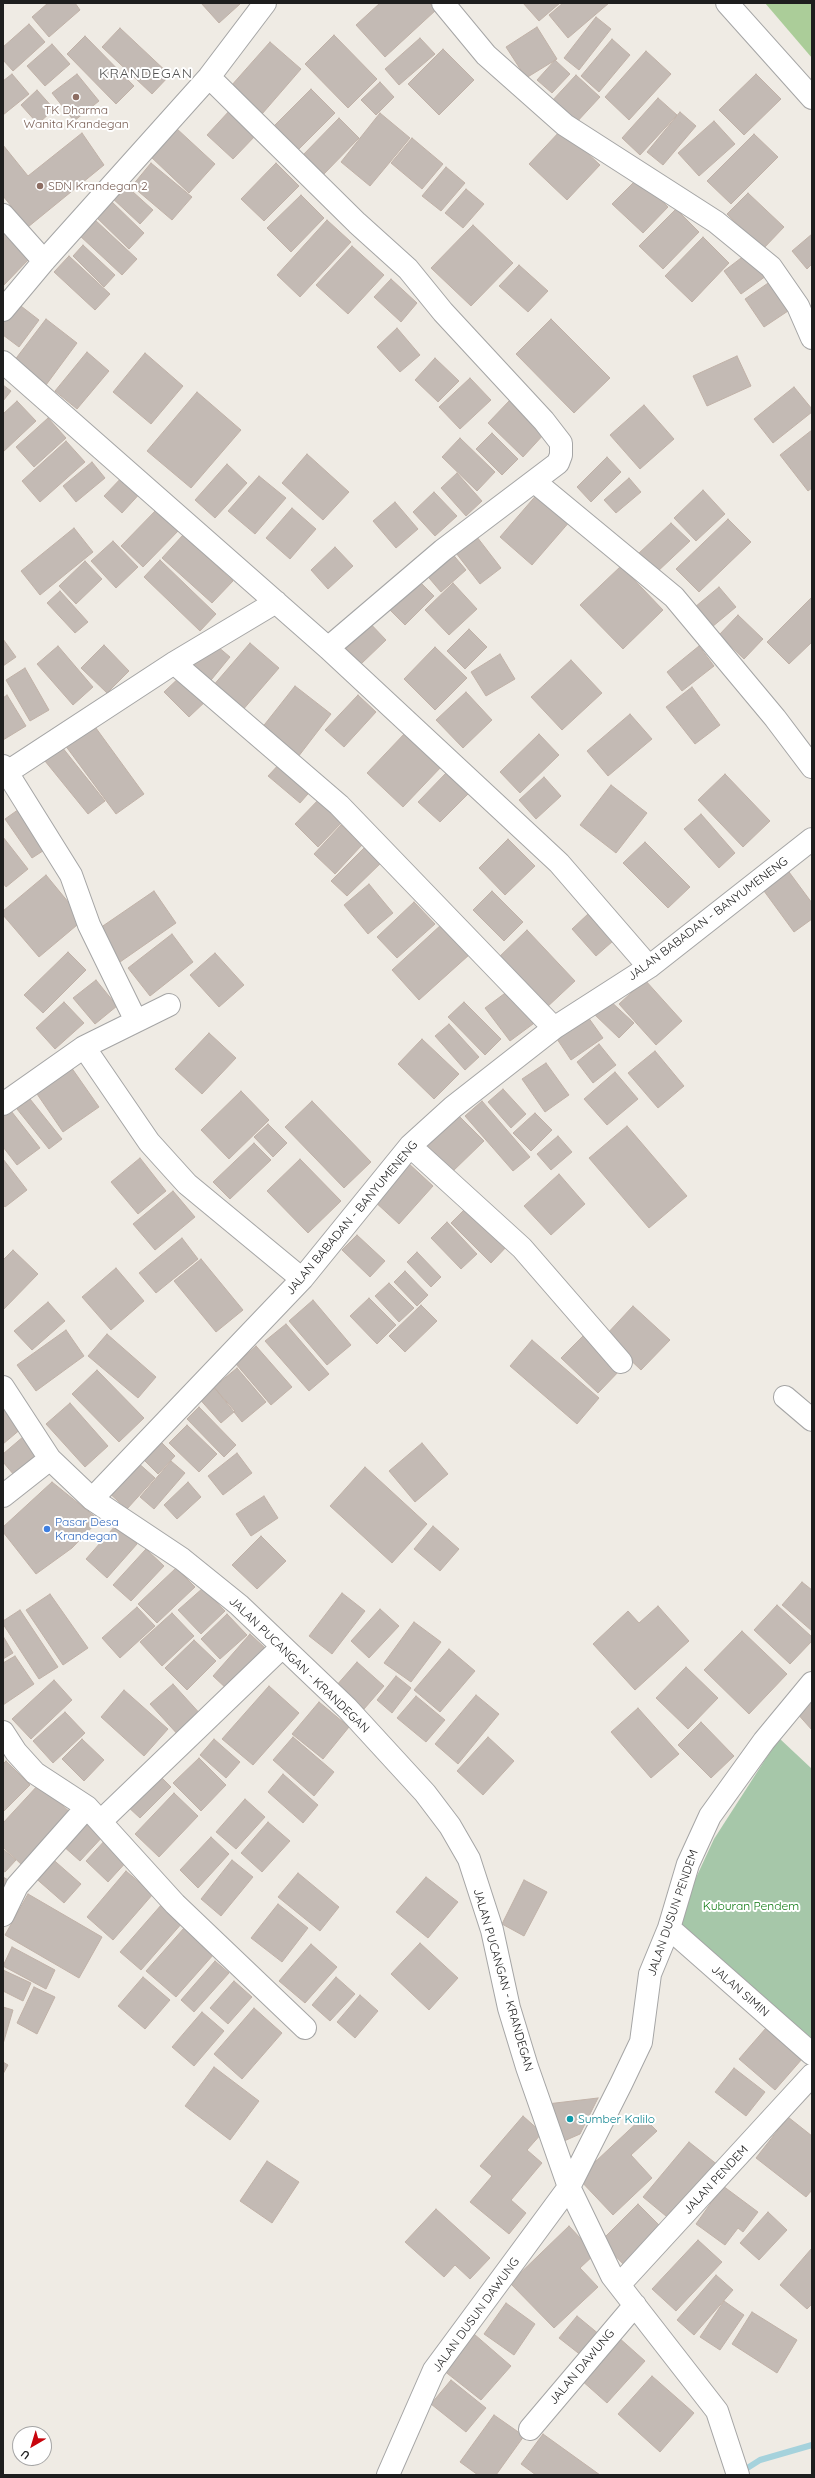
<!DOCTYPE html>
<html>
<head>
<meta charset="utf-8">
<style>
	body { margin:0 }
	#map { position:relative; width:815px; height:2478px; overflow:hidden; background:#efebe4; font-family:Quicksand,sans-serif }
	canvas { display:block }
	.frame { position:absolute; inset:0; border:4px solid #1e1e1e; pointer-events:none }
	.north { position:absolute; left:12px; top:2426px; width:40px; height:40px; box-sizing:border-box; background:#fff; border:1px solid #a5a5a5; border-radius:50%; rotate:218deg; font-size:11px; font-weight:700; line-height:16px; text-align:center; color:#1e1e1e }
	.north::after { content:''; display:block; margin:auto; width:14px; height:18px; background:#c8040c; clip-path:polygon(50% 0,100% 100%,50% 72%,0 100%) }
</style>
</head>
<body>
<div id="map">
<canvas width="815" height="2478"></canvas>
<div class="frame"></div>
<div class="north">U</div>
</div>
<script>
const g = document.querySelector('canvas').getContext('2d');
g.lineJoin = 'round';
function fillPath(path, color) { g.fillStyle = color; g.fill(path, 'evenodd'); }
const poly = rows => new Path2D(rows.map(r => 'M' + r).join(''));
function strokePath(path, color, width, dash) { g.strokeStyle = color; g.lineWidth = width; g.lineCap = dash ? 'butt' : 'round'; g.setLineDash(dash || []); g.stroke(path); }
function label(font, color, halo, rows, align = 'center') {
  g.font = font + ' Quicksand,sans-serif'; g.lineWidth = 4; g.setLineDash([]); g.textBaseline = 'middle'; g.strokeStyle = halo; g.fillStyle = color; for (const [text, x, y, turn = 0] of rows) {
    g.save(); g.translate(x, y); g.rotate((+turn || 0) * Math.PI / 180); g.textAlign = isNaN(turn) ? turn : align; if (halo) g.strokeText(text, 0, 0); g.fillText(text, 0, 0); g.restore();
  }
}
fillPath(poly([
	[765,3,812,3,812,58]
]), '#abcd99');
fillPath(poly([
	[779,1738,812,1769,812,2041,675,1923,714,1839]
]), '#a6c7a9');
strokePath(poly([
	[741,2472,760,2460,812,2445]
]), '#a5d2dc', 6);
const building = poly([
	[48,3,75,3,80,10,49,37,32,17,48,3],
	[201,3,239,3,240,4,219,23,201,3],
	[380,3,429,3,436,10,385,57,356,25,380,3],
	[523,3,560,3,539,21,523,3],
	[563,3,609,3,568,38,549,15,563,3],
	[596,17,611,29,579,70,564,58,596,17],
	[29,24,45,42,13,71,3,60,3,47,29,24],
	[537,27,557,59,526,78,506,47,537,27],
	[120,28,170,75,152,94,102,47,120,28],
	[334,35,377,79,348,108,305,64,334,35],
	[85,36,134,86,116,104,67,54,85,36],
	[420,38,435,54,399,85,385,69,420,38],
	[612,39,630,55,599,92,581,76,612,39],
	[270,42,301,69,262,114,231,86,270,42],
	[52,44,70,64,45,86,27,66,52,44],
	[443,49,474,80,439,115,408,84,443,49],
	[646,51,671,74,629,120,605,97,646,51],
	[555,60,570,74,552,93,537,80,555,60],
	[12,74,29,94,3,115,3,81,12,74],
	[77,74,99,101,74,121,52,93,77,74],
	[756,74,781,99,744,135,719,110,756,74],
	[576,75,600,97,575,124,551,102,576,75],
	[380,82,394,97,376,115,361,100,380,82],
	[311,89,335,113,298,150,274,126,311,89],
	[37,90,54,109,38,124,21,105,37,90],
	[658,98,677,115,640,155,622,138,658,98],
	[231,109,257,134,233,159,207,135,231,109],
	[680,112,696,126,663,165,647,152,680,112],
	[380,113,410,138,370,186,341,162,380,113],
	[339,118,359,138,323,175,302,156,339,118],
	[714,121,735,144,699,176,678,153,714,121],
	[176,128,215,164,189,193,150,156,176,128],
	[562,129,600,165,567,200,529,164,562,129],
	[82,133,104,165,28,227,3,196,3,145,28,176,82,133],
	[754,134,778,157,731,204,707,181,754,134],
	[412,138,443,164,422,189,391,163,412,138],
	[151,163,192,197,172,220,132,186,151,163],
	[276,163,299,186,264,221,241,199,276,163],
	[446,167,465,183,441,211,422,196,446,167],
	[638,178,668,207,643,233,612,204,638,178],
	[122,182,153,210,140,224,110,196,122,182],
	[466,189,484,204,463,228,445,213,466,189],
	[748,193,784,227,763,249,727,214,748,193],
	[301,195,324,218,291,252,267,228,301,195],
	[109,199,144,233,129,249,94,215,109,199],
	[676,209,699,232,663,269,639,246,676,209],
	[94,219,137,259,122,275,79,235,94,219],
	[327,220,351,242,300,297,277,275,327,220],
	[473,225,513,263,471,306,431,268,473,225],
	[3,233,30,258,3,286,3,233],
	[812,234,812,264,807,269,792,251,812,234],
	[703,237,729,263,692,302,665,276,703,237],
	[83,245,115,275,104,287,73,256,83,245],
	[352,246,384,275,348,314,316,285,352,246],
	[749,252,766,276,741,294,724,271,749,252],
	[69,256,110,294,95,310,54,272,69,256],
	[519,265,548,291,528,312,499,286,519,265],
	[391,279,417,303,401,322,374,297,391,279],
	[774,279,794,307,764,327,745,299,774,279],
	[17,303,39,320,19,347,3,335,3,322,17,303],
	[46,319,77,343,46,385,14,361,46,319],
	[551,319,610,378,574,413,516,354,551,319],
	[397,328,420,355,400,372,377,347,397,328],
	[87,352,109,371,77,409,55,391,87,352],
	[145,353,183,386,151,424,113,392,145,353],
	[737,356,751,386,707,406,693,376,737,356],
	[435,358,459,381,438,402,415,380,435,358],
	[470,378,491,400,460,429,439,407,470,378],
	[3,385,11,391,3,401,3,385],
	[794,387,812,409,812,412,773,443,754,419,794,387],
	[197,392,241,430,191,488,147,451,197,392],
	[510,400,545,433,523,457,488,423,510,400],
	[17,401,36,421,3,452,3,414,17,401],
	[644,405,674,439,640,469,610,435,644,405],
	[48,418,66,438,34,467,16,447,48,418],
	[812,430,812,488,808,491,780,455,812,430],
	[492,433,518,459,502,475,476,449,492,433],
	[460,438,495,472,477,491,442,457,460,438],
	[66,441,85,462,40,502,22,481,66,441],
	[307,454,349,492,323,520,282,483,307,454],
	[607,457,621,472,591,502,577,487,607,457],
	[92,462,105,478,76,502,63,486,92,462],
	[227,464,247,483,215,518,195,500,227,464],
	[126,473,144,489,122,513,104,496,126,473],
	[457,473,482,501,466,516,441,488,457,473],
	[259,476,286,498,255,534,228,511,259,476],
	[629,478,641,492,616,513,604,500,629,478],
	[703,490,725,514,696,541,674,518,703,490],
	[434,492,457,516,435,536,413,512,434,492],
	[539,492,571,520,532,565,500,537,539,492],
	[395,502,418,529,396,548,373,521,395,502],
	[159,507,181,528,143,567,121,546,159,507],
	[292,508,316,529,290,559,266,538,292,508],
	[728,519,751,542,699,592,676,569,728,519],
	[671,523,690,541,656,573,638,554,671,523],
	[74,528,93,552,40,595,21,571,74,528],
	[183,535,233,581,212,603,162,558,183,535],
	[477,537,501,568,480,584,456,553,477,537],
	[113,541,138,567,116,588,91,561,113,541],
	[335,547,353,566,328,589,311,570,335,547],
	[450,551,466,570,441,592,424,572,450,551],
	[160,560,216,614,200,631,144,577,160,560],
	[85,561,102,579,76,604,59,586,85,561],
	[621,566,663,610,623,649,580,605,621,566],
	[414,576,434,596,405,625,385,605,414,576],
	[453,583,477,609,449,635,425,610,453,583],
	[719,587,736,607,712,627,695,607,719,587],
	[60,591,88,622,75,633,47,603,60,591],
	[812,597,812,642,789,664,767,642,812,597],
	[738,615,763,639,744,659,719,635,738,615],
	[365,618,386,640,361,664,339,641,365,618],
	[469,629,487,647,465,669,447,651,469,629],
	[3,639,16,657,3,666,3,639],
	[211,641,230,657,207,685,188,669,211,641],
	[250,643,279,668,241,712,212,687,250,643],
	[104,645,129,671,107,693,81,668,104,645],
	[58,646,93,687,73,705,37,664,58,646],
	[699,646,714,666,682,691,667,672,699,646],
	[435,647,467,678,435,710,404,679,435,647],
	[500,654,515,679,486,696,471,672,500,654],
	[571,660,602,693,562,730,531,697,571,660],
	[25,668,49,710,30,721,6,680,25,668],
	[183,674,208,699,189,717,164,692,183,674],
	[295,686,331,714,298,757,261,729,295,686],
	[692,687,720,725,695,744,666,707,692,687],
	[466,692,492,720,463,748,436,720,466,692],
	[7,695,26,726,3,740,3,698,7,695],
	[358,695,376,712,344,747,325,730,358,695],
	[630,714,652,739,608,776,587,751,630,714],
	[93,724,144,794,116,814,65,745,93,724],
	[406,732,442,766,403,807,367,773,406,732],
	[539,734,559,755,520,793,500,772,539,734],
	[62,747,105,801,88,814,45,761,62,747],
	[283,760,314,787,300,803,268,776,283,760],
	[447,772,469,793,440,822,418,802,447,772],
	[725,774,770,821,743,847,698,800,725,774],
	[544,777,561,796,536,819,519,800,544,777],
	[611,785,647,813,616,853,580,825,611,785],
	[322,796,345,819,318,847,295,824,322,796],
	[22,807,49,847,32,858,5,819,22,807],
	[701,814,735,853,719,868,684,829,701,814],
	[341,825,362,845,335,874,314,854,341,825],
	[3,837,28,869,6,887,3,883,3,837],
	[508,839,535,866,505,895,479,868,508,839],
	[645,842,690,887,668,908,623,863,645,842],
	[369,843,385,859,347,896,331,881,369,843],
	[789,872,812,903,812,919,794,932,764,891,789,872],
	[46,875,83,920,39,957,3,915,3,911,46,875],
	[369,884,393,913,368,934,344,905,369,884],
	[154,891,176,923,120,962,97,930,154,891],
	[492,891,523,922,504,941,473,910,492,891],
	[414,902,435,924,397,958,377,937,414,902],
	[588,914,613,941,596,956,572,929,588,914],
	[442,924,469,955,419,1000,392,970,442,924],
	[527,930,575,981,545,1009,497,959,527,930],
	[172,934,193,962,150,996,128,968,172,934],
	[68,952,86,970,43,1013,24,995,68,952],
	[215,953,244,985,219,1007,190,975,215,953],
	[96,980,117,1006,95,1024,73,998,96,980],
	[645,980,682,1021,656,1045,619,1004,645,980],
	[512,988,537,1021,510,1041,485,1008,512,988],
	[607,998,634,1023,619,1038,593,1013,607,998],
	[64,1002,84,1023,55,1049,36,1028,64,1002],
	[464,1002,501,1039,485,1055,448,1017,464,1002],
	[588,1017,603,1038,571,1060,557,1039,588,1017],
	[449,1024,479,1057,465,1070,435,1036,449,1024],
	[209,1033,236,1058,202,1094,175,1069,209,1033],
	[422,1039,459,1074,434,1099,398,1064,422,1039],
	[599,1044,616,1065,593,1083,577,1062,599,1044],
	[655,1051,684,1086,658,1108,628,1073,655,1051],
	[546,1063,569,1095,545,1112,522,1079,546,1063],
	[71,1067,99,1107,63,1132,35,1091,71,1067],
	[615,1072,638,1099,607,1125,584,1099,615,1072],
	[503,1089,526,1114,511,1128,488,1102,503,1089],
	[241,1091,269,1120,229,1159,201,1130,241,1091],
	[30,1099,62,1139,49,1149,17,1109,30,1099],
	[312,1101,371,1162,344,1188,285,1127,312,1101],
	[482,1101,530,1157,513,1171,465,1116,482,1101],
	[8,1107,40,1148,17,1165,3,1147,3,1111,8,1107],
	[535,1113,552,1130,531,1151,513,1133,535,1113],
	[458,1115,484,1141,451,1173,426,1147,458,1115],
	[268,1124,287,1143,273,1157,254,1137,268,1124],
	[627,1126,687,1196,649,1228,589,1158,627,1126],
	[558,1136,572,1152,551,1170,537,1154,558,1136],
	[254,1143,271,1160,230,1199,213,1182,254,1143],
	[140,1158,166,1191,138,1214,111,1182,140,1158],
	[3,1159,27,1190,5,1207,3,1204,3,1159],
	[300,1159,341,1201,308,1233,267,1191,300,1159],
	[407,1162,433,1186,399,1224,373,1200,407,1162],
	[559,1174,585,1204,551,1235,524,1206,559,1174],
	[173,1191,195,1217,155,1250,133,1224,173,1191],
	[469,1205,509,1244,491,1263,451,1223,469,1205],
	[447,1222,477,1254,461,1269,431,1238,447,1222],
	[357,1235,385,1261,370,1277,342,1250,357,1235],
	[182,1238,198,1259,156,1293,139,1273,182,1238],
	[13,1250,38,1274,3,1310,3,1260,13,1250],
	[417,1252,441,1277,431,1287,407,1262,417,1252],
	[201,1259,243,1310,216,1332,174,1281,201,1259],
	[116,1268,144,1301,111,1330,82,1297,116,1268],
	[405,1271,428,1295,417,1306,394,1282,405,1271],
	[389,1283,414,1308,399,1322,375,1296,389,1283],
	[369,1298,396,1325,377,1344,350,1316,369,1298],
	[313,1300,351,1345,327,1365,289,1321,313,1300],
	[48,1302,65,1321,32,1350,14,1331,48,1302],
	[421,1305,437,1321,405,1352,389,1336,421,1305],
	[633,1306,670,1340,641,1370,605,1336,633,1306],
	[286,1324,329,1374,309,1391,265,1341,286,1324],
	[66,1330,84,1356,36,1391,17,1365,66,1330],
	[587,1332,623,1367,598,1393,561,1358,587,1332],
	[107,1334,156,1377,138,1398,88,1356,107,1334],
	[532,1340,599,1398,577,1424,510,1366,532,1340],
	[256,1346,292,1387,271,1405,236,1364,256,1346],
	[237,1368,266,1402,242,1422,214,1387,237,1368],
	[97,1370,144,1418,119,1442,72,1394,97,1370],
	[210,1383,235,1411,221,1423,196,1395,210,1383],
	[70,1403,108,1446,85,1467,46,1424,70,1403],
	[199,1407,236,1445,224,1457,187,1419,199,1407],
	[5,1408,22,1428,3,1444,3,1410,5,1408],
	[187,1425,217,1454,199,1472,169,1443,187,1425],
	[24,1436,39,1454,14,1475,3,1462,3,1454,24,1436],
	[157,1438,175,1456,158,1474,140,1456,157,1438],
	[422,1443,448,1474,415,1502,389,1471,422,1443],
	[237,1453,252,1473,223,1495,208,1476,237,1453],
	[136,1461,155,1478,127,1509,108,1492,136,1461],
	[171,1461,185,1473,154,1509,140,1497,171,1461],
	[365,1467,427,1524,392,1563,330,1506,365,1467],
	[52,1482,99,1520,72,1548,36,1574,3,1532,3,1527,52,1482],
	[188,1482,201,1497,177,1519,164,1505,188,1482],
	[264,1496,278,1518,251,1536,236,1514,264,1496],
	[116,1525,137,1544,107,1578,86,1559,116,1525],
	[433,1526,459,1549,440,1571,414,1549,433,1526],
	[261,1536,286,1561,257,1589,232,1565,261,1536],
	[146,1549,164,1566,131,1601,113,1585,146,1549],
	[176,1568,195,1587,157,1623,138,1604,176,1568],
	[802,1582,812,1590,812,1631,782,1605,802,1582],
	[203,1588,225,1611,201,1634,178,1610,203,1588],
	[342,1593,365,1611,332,1654,309,1636,342,1593],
	[50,1594,88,1648,63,1665,26,1610,50,1594],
	[777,1605,812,1637,812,1641,790,1664,754,1630,777,1605],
	[658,1606,689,1641,635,1690,593,1644,628,1611,639,1623,658,1606],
	[137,1607,155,1626,120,1658,102,1638,137,1607],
	[380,1609,399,1626,369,1658,351,1641,380,1609],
	[20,1610,58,1667,39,1679,3,1624,3,1621,20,1610],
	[172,1613,194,1636,162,1666,140,1642,172,1613],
	[227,1614,247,1635,220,1659,201,1639,227,1614],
	[414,1622,441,1642,411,1682,384,1663,414,1622],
	[742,1631,787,1674,749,1714,704,1670,742,1631],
	[250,1634,265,1648,228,1690,213,1676,250,1634],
	[3,1636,13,1653,3,1659,3,1636],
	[194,1640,216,1661,187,1690,165,1668,194,1640],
	[449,1649,475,1671,440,1712,414,1690,449,1649],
	[15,1656,34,1684,3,1705,3,1663,15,1656],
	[357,1662,384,1686,364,1709,336,1686,357,1662],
	[686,1667,718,1698,688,1729,656,1698,686,1667],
	[396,1676,411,1688,392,1713,377,1700,396,1676],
	[54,1680,72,1700,31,1739,12,1719,54,1680],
	[173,1684,203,1717,180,1737,150,1704,173,1684],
	[269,1686,299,1713,253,1765,222,1739,269,1686],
	[124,1690,168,1729,144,1756,101,1717,124,1690],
	[476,1695,499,1714,458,1764,435,1744,476,1695],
	[812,1695,812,1730,795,1711,812,1695],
	[416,1696,445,1720,426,1742,397,1718,416,1696],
	[319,1702,349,1727,323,1759,292,1734,319,1702],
	[638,1708,679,1754,651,1778,611,1732,638,1708],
	[65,1712,85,1733,53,1763,33,1741,65,1712],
	[701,1722,734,1756,711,1778,678,1745,701,1722],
	[293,1737,334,1772,314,1796,273,1760,293,1737],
	[488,1737,514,1761,483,1795,457,1771,488,1737],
	[82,1739,104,1760,84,1781,62,1759,82,1739],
	[214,1739,240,1762,226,1778,200,1755,214,1739],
	[199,1758,226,1785,201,1811,173,1783,199,1758],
	[6,1761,30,1785,3,1812,3,1764,6,1761],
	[283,1774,318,1805,303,1823,268,1792,283,1774],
	[159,1775,171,1787,140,1818,127,1806,159,1775],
	[39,1784,72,1814,23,1866,3,1847,3,1823,39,1784],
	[174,1793,198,1816,159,1857,135,1834,174,1793],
	[245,1799,265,1817,236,1849,216,1832,245,1799],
	[88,1816,106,1833,80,1861,62,1845,88,1816],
	[268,1822,290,1841,262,1872,241,1853,268,1822],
	[211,1837,229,1854,198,1888,180,1870,211,1837],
	[107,1838,129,1859,108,1882,86,1861,107,1838],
	[3,1849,16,1860,5,1872,3,1871,3,1849],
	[49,1856,81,1884,64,1903,32,1875,49,1856],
	[232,1860,253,1877,221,1916,201,1899,232,1860],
	[126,1871,153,1894,113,1940,87,1917,126,1871],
	[298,1873,339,1907,320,1931,278,1897,298,1873],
	[3,1877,10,1881,3,1893,3,1877],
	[426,1877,458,1902,428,1938,396,1912,426,1877],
	[524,1880,547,1892,524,1936,502,1924,524,1880],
	[28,1894,102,1937,79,1978,5,1935,28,1894],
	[162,1904,183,1922,141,1970,120,1952,162,1904],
	[278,1904,308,1928,282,1962,251,1938,278,1904],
	[184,1928,214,1954,176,1997,146,1971,184,1928],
	[420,1943,458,1978,429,2010,391,1974,420,1943],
	[311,1944,337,1967,305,2003,279,1981,311,1944],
	[12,1947,55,1970,46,1989,3,1966,12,1947],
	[215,1961,229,1973,194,2012,181,2000,215,1961],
	[3,1970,31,1983,23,2001,3,1991,3,1970],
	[143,1977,170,2000,145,2029,118,2006,143,1977],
	[336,1977,355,1994,330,2021,312,2005,336,1977],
	[234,1981,252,1997,228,2024,210,2008,234,1981],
	[34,1987,55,1997,37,2034,17,2023,34,1987],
	[360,1995,378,2011,355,2038,337,2022,360,1995],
	[3,2007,13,2010,3,2044,3,2007],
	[254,2008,282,2033,242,2079,214,2054,254,2008],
	[202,2012,224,2031,194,2066,172,2047,202,2012],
	[766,2028,802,2059,775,2090,739,2059,766,2028],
	[3,2062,8,2065,3,2074,3,2062],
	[214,2067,259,2101,230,2140,185,2106,214,2067],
	[734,2068,765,2092,746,2116,715,2092,734,2068],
	[598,2098,580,2134,564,2141,547,2104,598,2098],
	[523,2116,542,2133,527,2150,542,2163,511,2200,526,2213,509,2234,470,2202,492,2176,480,2166,523,2116],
	[643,2117,657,2131,631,2155,652,2178,613,2215,578,2178,643,2117],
	[788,2117,812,2136,812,2190,806,2197,756,2158,788,2117],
	[689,2142,719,2166,672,2221,643,2197,689,2142],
	[267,2161,299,2182,272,2223,240,2201,267,2161],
	[723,2186,758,2212,743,2232,738,2228,725,2245,696,2224,723,2186],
	[638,2204,662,2228,625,2266,601,2241,638,2204],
	[436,2209,490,2258,470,2279,455,2265,444,2277,405,2242,436,2209],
	[768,2212,787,2230,759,2260,740,2243,768,2212],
	[569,2226,595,2254,580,2268,598,2287,554,2328,510,2283,569,2226],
	[698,2240,722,2262,676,2311,652,2289,698,2240],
	[812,2248,812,2304,807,2309,780,2285,812,2248],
	[716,2275,733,2290,694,2335,677,2320,716,2275],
	[724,2301,744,2315,720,2350,700,2337,724,2301],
	[506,2303,535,2324,514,2355,484,2334,506,2303],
	[752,2312,797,2340,777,2373,732,2344,752,2312],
	[577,2316,600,2335,582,2356,559,2338,577,2316],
	[474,2334,511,2366,481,2400,443,2370,474,2334],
	[618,2337,645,2361,607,2403,580,2379,618,2337],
	[652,2376,694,2413,660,2452,618,2414,652,2376],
	[451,2380,486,2408,466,2432,431,2404,451,2380],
	[494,2415,524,2436,496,2475,478,2475,460,2462,494,2415],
	[543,2434,600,2475,536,2475,521,2464,543,2434]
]);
fillPath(building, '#c3bab4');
strokePath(building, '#c0b1a7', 1);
const minor = poly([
	[443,3,486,55,565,125,716,222,771,267,798,306,812,338],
	[727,3,812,98],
	[209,77,357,223,408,269,443,312,544,421,561,443,561,455,558,463,443,550,328,648],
	[3,215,44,261],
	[3,310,44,261,209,77,265,3],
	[3,362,328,648,559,863,649,967],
	[535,482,674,597,775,718,812,767],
	[174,663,339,805,554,1028],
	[3,766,71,875,89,925,136,1021],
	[3,775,174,663,276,602],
	[84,1047,149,1142,187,1184,302,1279],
	[3,1104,84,1047,169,1005],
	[410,1146,522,1248,621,1362],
	[3,1387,50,1459,92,1499,182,1559,239,1605,347,1708,425,1793,450,1826,469,1859,492,1930,509,2008,527,2067,569,2187,612,2276,717,2411,738,2475],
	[785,1397,812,1420],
	[3,1496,50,1459],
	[92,1499,302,1279,410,1146,453,1107,554,1028,649,967,812,839],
	[3,1732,16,1752,35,1773,87,1807,175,1904,305,2028],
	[101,1821,282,1647],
	[3,1915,17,1886,87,1807],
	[669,1928,812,2054],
	[619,2285,812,2075],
	[530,2429,635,2305],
	[388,2475,434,2370,569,2187,621,2084,641,2042,650,1974,669,1928,688,1864,710,1816,764,1741,812,1683]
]);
strokePath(minor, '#a5a5a5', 24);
strokePath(minor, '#fff', 22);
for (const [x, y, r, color] of [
	[76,97,4,"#8d6e63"],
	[40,186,4,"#8d6e63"],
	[47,1529,4,"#3f7fe0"],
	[570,2119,4,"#0f9aa8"]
]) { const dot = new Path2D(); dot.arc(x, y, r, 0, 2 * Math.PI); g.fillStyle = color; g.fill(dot); strokePath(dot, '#fff', 1.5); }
label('12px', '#785e54', '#fff', [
	["TK Dharma",76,110],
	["Wanita Krandegan",76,124],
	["SDN Krandegan 2",48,186,"left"]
]);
label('12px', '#1e1e1e', '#fff', [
	["JALAN BABADAN - BANYUMENENG",708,919,-37],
	["JALAN BABADAN - BANYUMENENG",352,1218,-50],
	["JALAN PUCANGAN - KRANDEGAN",299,1665,44],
	["JALAN DUSUN PENDEM",673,1913,-71],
	["JALAN PUCANGAN - KRANDEGAN",503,1980,74],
	["JALAN SIMIN",740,1991,41],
	["JALAN PENDEM",716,2180,-47],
	["JALAN DUSUN DAWUNG",476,2315,-54],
	["JALAN DAWUNG",582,2367,-50]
]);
label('12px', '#366cbe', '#fff', [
	["Pasar Desa",55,1522],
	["Krandegan",55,1536]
], 'left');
label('12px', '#0e7a12', '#fff', [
	["Kuburan Pendem",751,1906]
]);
label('12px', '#0d838f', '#fff', [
	["Sumber Kalilo",578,2119]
], 'left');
g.letterSpacing = '1px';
label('14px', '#515151', '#fff', [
	["KRANDEGAN",146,74]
]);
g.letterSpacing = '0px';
</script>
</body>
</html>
